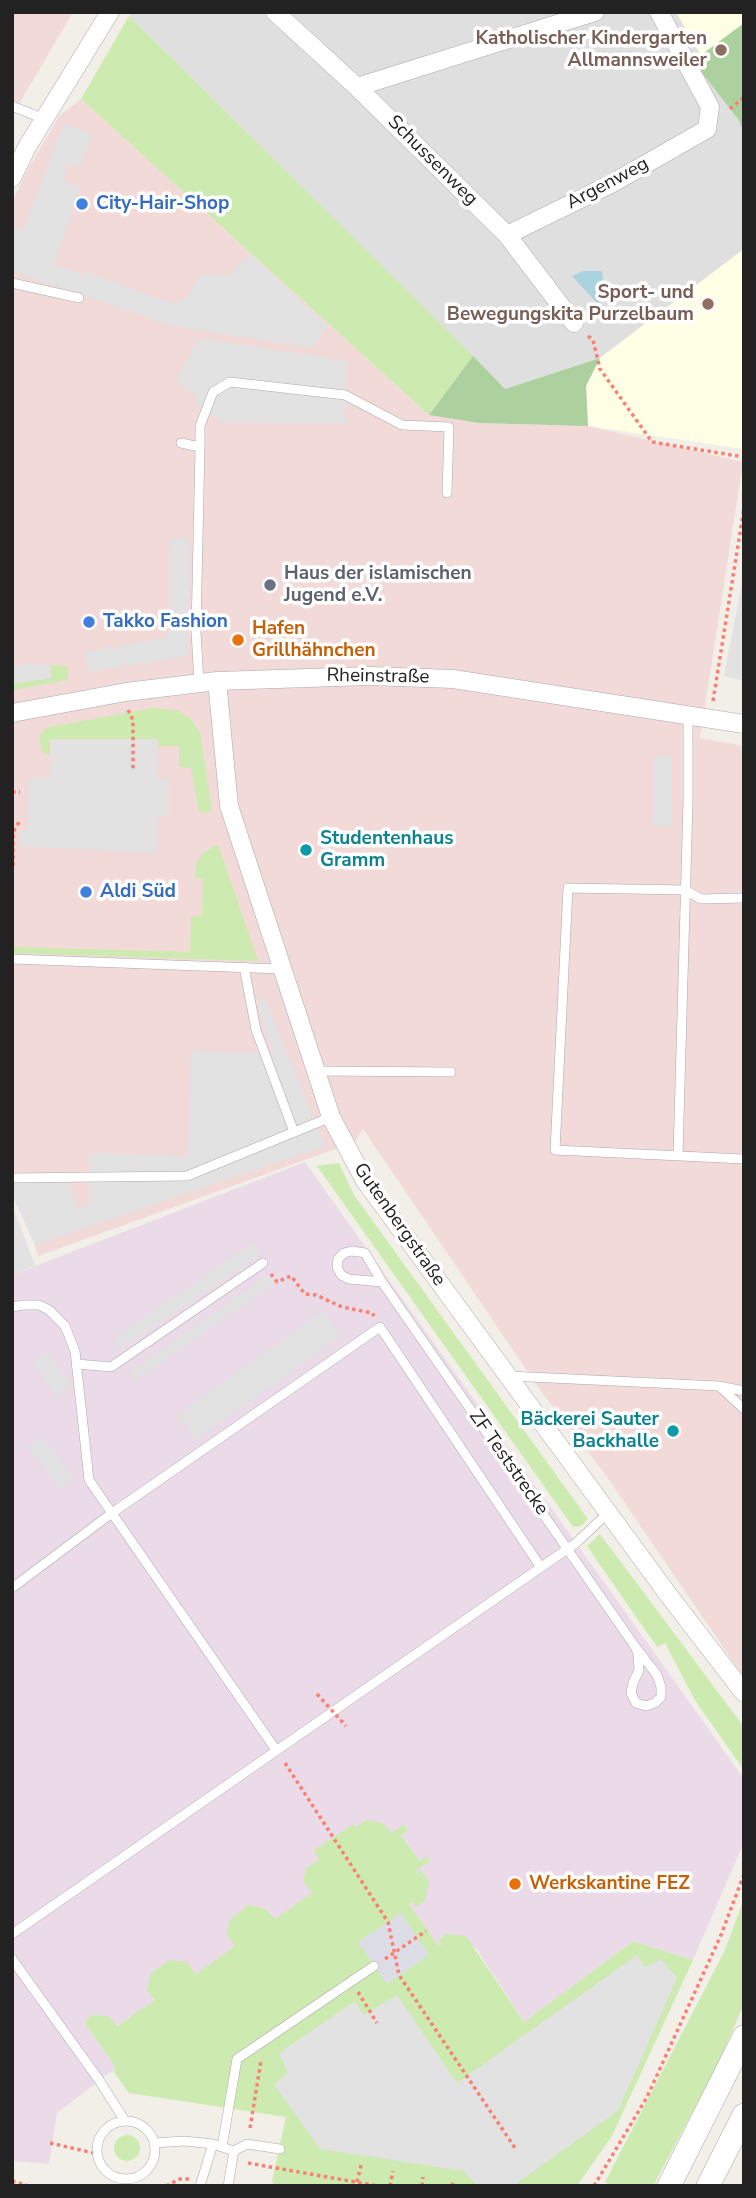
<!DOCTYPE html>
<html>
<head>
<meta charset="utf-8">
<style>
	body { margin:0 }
	#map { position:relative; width:756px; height:2198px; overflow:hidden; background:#f2efe9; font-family:"Nunito Sans",sans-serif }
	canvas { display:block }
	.frame { position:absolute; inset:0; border:14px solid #222; pointer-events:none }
</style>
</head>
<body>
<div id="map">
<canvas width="756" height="2198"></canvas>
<div class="frame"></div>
</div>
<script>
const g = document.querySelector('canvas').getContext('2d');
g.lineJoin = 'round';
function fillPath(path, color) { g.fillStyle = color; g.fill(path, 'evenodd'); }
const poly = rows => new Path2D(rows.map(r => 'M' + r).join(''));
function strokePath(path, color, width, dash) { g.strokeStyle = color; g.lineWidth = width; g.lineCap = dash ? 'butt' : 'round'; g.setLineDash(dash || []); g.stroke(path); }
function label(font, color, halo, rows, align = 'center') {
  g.font = font + ' "Nunito Sans",sans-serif'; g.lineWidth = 7; g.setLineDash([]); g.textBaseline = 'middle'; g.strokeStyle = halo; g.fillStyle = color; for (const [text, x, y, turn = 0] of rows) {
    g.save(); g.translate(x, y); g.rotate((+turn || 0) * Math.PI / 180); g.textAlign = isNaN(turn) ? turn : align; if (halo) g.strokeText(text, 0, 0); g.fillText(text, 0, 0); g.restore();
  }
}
fillPath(poly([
	[131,12,744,12,744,249,600,358,505,389,129,16]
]), '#e0dfdf');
fillPath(poly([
	[12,12,73,12,12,116],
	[81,99,429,415,479,423,588,426,743,462,700,738,744,746,744,1674,740,1672,605,1474,542,1393,363,1129,355,1142,38,1256,12,1173,12,202,28,169,59,116]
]), '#f2dad9');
fillPath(poly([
	[305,1162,744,1779,744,1842,693,1960,633,1941,524,2022,476,1948,439,1947,409,1904,412,1902,417,1875,414,1872,420,1861,401,1834,408,1830,404,1825,392,1833,320,1860,303,1881,313,1893,196,1974,116,2026,109,2016,91,2015,84,2022,116,2068,57,2113,49,2164,12,2161,12,1275]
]), '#ebdbe8');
fillPath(poly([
	[676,12,744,12,744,87,727,101],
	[744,249,744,449,588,426,586,386,600,358]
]), '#ffffe5');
fillPath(poly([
	[129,16,473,356,429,415,81,99],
	[50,665,68,666,68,680,12,690,12,684,51,678],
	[152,708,176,710,190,718,200,732,212,810,207,813,199,812,191,768,179,767,179,746,159,746,157,739,50,739,50,755,42,752,39,735,49,727],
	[217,845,219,847,258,961,12,953,12,947,190,952,191,916,202,916,203,879,195,878,196,864,203,853],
	[339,1163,354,1195,588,1519,581,1526,573,1527,317,1166],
	[600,1534,744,1727,744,1770,696,1702,665,1643,657,1647,587,1546],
	[367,1820,383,1823,392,1833,404,1824,408,1830,401,1835,420,1861,426,1856,430,1861,414,1872,417,1874,421,1870,429,1881,425,1901,415,1907,412,1902,409,1904,439,1946,442,1945,438,1939,448,1934,466,1936,524,2022,633,1941,693,1960,612,2136,577,2186,275,2186,272,2181,286,2117,129,2093,113,2071,116,2068,84,2022,91,2015,109,2016,117,2026,155,2000,147,1991,151,1973,169,1960,187,1962,196,1974,235,1946,227,1935,230,1920,248,1905,264,1908,275,1919,312,1893,303,1881,306,1868,319,1860,314,1850,354,1824,356,1827],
	[744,1899,744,2004,717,2066,653,2186,611,2186,605,2182,724,1952],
	'114 2148a13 13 0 1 1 26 0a13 13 0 1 1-26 0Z'
]), '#cdebb0');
fillPath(poly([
	[744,23,744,132,738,119,693,61],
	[473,356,505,389,600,358,586,386,588,426,479,423,429,415]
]), '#add19e');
fillPath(poly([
	[64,124,92,134,81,166,66,164,64,180,81,187,54,264,83,275,86,272,175,304,187,298,199,275,229,275,250,254,328,327,312,348,169,325,12,271,12,226,23,229],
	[199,338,347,361,345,423,223,422,199,407,196,396,176,380],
	[170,539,190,539,187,656,88,672,84,653,169,637],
	[744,572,744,681,724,676],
	[32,664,50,665,51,678,12,684,12,666],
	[51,740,157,740,157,779,170,780,170,816,158,816,158,853,19,846,19,832,28,829,29,778,50,778],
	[654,756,672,756,672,826,653,826],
	[265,999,325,1146,35,1245,12,1195,12,1181,68,1180,77,1209,89,1204,90,1153,188,1156,191,1051,274,1054,257,1002],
	[12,1205,35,1265,12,1275],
	[253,1243,261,1254,121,1349,114,1338],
	[268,1275,275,1284,135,1381,129,1372],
	[323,1311,341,1336,196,1440,177,1415],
	[47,1352,72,1385,57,1397,32,1363],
	[42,1437,75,1479,61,1490,27,1448],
	[637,1955,645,1967,661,1959,677,1978,618,2111,513,2186,477,2186,464,2171,320,2149,274,2084,288,2073,279,2053,355,2001,364,2015,397,1995,457,2083]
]), '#e2e2e2');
fillPath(poly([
	[401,1913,429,1955,387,1984,358,1942]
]), '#dddde8');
fillPath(poly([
	[583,271,602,271,606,298,597,303,572,276]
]), '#aad3df');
const service = poly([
	[12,106,44,119],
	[12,283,79,298],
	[181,443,200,447,196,631,199,684],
	[200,447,200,426,213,392,230,382,345,395,402,425,449,427,447,493],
	[744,898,701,899,685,890,568,888,555,1150,744,1159],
	[12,959,280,969],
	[244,967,256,1030,294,1132],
	[316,1071,451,1072],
	[678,1155,688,802,688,715],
	[12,1178,187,1176,331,1117],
	[382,1282,365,1253,352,1251,344,1253,338,1259,337,1267,341,1275,349,1279,382,1282,634,1645,638,1653,639,1670,633,1683,631,1693,636,1703,646,1706,655,1703,661,1697,661,1687,657,1675,634,1645],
	[12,1307,23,1305,39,1305,49,1310,65,1326,75,1351,89,1480,276,1750],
	[77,1364,111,1367,263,1263],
	[509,1376,719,1386,744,1391],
	[720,1387,744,1409],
	[12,1588,112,1513,380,1327,540,1566],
	[12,1934,576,1543,608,1513],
	[12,1959,99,2080,125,2121],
	'97 2150a29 29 0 1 1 58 0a29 29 0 1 1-58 0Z',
	[155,2143,184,2141,213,2144,234,2151,247,2144,280,2149],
	[222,2147,237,2059,374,1966],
	[200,2186,213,2144],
	[228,2186,234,2151]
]);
const minor = poly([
	[275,12,357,87,507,235,574,323],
	[357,87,595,12],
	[12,178,27,147,110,12],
	[507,235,611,184,707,129,710,107,659,12],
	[217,681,229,806,331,1117,365,1181,667,1593,744,1693],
	[12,713,126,692,217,681,369,676,453,679,744,724]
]);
const tertiary = poly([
	[669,2186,744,2037],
	[708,2186,744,2115]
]);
strokePath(service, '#a9a9a9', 10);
strokePath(minor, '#a9a9a9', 19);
strokePath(tertiary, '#a9a9a9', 24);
strokePath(poly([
	[730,109,744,97],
	[588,336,593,340,600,369,652,442,744,457],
	[713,701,744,508],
	[128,710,133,720,133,770],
	[12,792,20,792],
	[13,866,13,832,19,822],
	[271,1274,277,1282,291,1276,305,1294,316,1295,342,1307,372,1313,374,1316],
	[285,1763,388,1922,399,1975,515,2148],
	[385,1959,426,1931],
	[358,1992,377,2023],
	[250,2128,261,2061],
	[50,2143,98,2154],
	[248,2163,378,2186],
	[12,2181,29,2186],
	[357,2182,361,2165],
	[166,2186,180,2179,189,2179],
	[390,2186,393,2171],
	[422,2186,423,2177],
	[452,2186,453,2182],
	[594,2186,647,2097,721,1935,744,1874]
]), '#fa8072', 3.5, [3.5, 3.5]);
strokePath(service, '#fff', 9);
strokePath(minor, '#fff', 18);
strokePath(tertiary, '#fff', 23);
strokePath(poly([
	[317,1694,346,1726]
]), '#fa8072', 3.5, [3.5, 3.5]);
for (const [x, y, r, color] of [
	[721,50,7,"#8d6e63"],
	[82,204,7,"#3f7fe0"],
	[708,304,7,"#8d6e63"],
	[270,585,7,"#6b7280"],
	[89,622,7,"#3f7fe0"],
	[238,640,7,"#e8710a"],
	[306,850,7,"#0f9aa8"],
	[86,892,7,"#3f7fe0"],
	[673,1431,7,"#0f9aa8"],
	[515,1884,7,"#e8710a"]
]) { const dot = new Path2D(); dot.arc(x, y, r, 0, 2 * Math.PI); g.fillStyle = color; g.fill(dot); strokePath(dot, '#fff', 2.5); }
label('bold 19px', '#785e54', '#fff', [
	["Katholischer Kindergarten",707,39],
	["Allmannsweiler",707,61],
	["Sport- und",694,293],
	["Bewegungskita Purzelbaum",694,315]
], 'right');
label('19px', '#222', '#fff', [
	["Schussenweg",432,161,45],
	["Argenweg",608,184,-28],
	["Rheinstraße",378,677,1],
	["Gutenbergstraße",399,1225,55],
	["ZF Teststrecke",508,1463,55]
]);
label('bold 19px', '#366cbe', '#fff', [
	["City-Hair-Shop",96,204],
	["Takko Fashion",103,622],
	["Aldi Süd",100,892]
], 'left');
label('bold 19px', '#5b616d', '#fff', [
	["Haus der islamischen",284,574],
	["Jugend e.V.",284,596]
], 'left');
label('bold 19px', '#c56008', '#fff', [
	["Hafen",252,629],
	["Grillhähnchen",252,651],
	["Werkskantine FEZ",529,1884]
], 'left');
label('bold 19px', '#0d838f', '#fff', [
	["Studentenhaus",320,839],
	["Gramm",320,861],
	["Bäckerei Sauter",659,1420,"right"],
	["Backhalle",659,1442,"right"]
], 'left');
</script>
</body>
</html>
